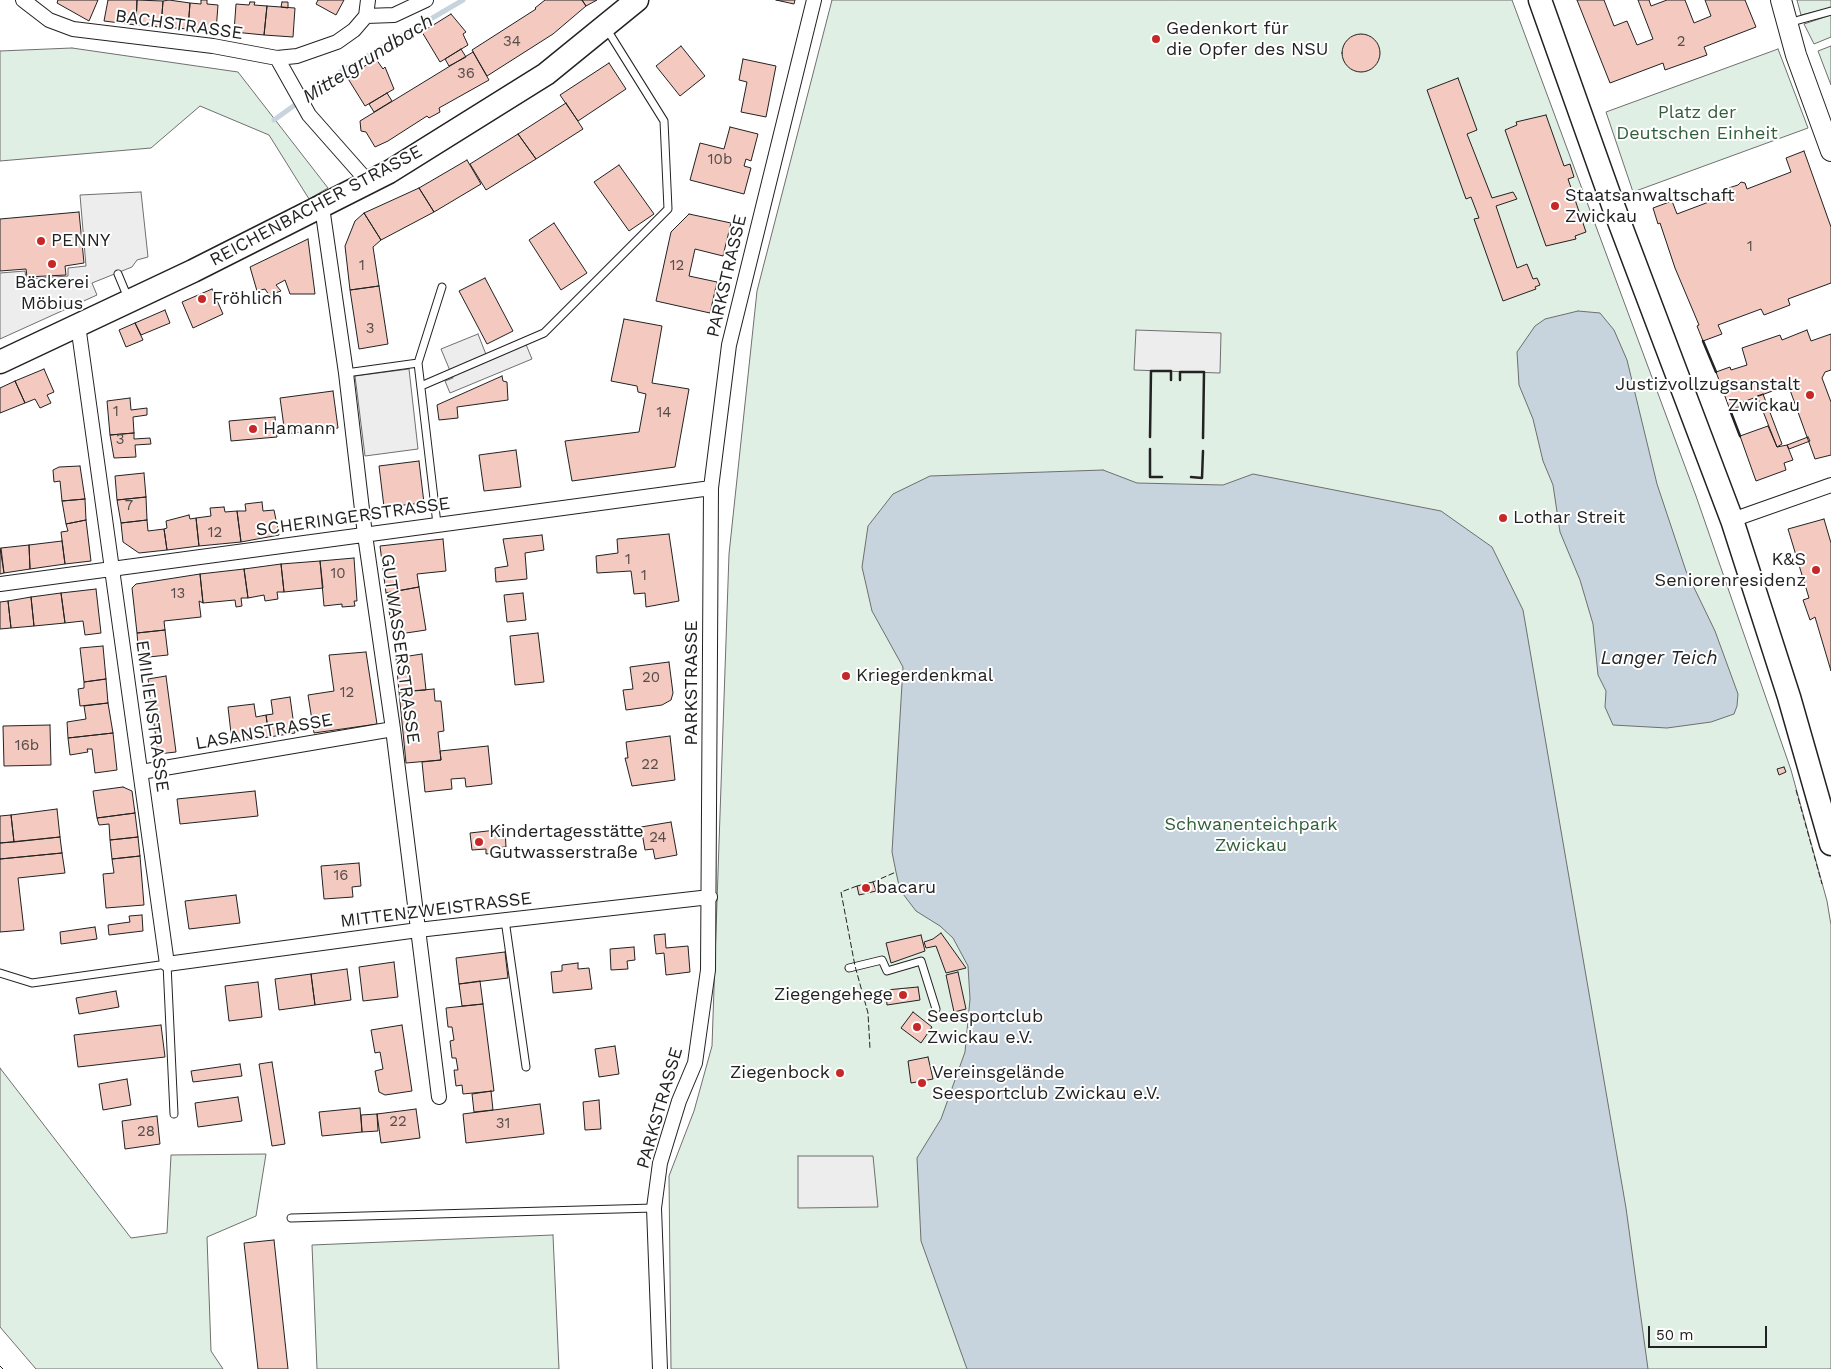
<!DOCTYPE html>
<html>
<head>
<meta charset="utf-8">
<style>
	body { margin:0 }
	#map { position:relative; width:1831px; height:1369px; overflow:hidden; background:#fff; font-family:"Work Sans",sans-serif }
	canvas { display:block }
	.scale { position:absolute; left:1648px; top:1326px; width:119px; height:22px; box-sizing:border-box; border:2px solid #222; border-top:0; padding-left:6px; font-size:15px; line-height:18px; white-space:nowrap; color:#222; -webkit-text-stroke:4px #fff; paint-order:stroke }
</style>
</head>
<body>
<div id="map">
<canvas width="1831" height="1369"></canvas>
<div class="scale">50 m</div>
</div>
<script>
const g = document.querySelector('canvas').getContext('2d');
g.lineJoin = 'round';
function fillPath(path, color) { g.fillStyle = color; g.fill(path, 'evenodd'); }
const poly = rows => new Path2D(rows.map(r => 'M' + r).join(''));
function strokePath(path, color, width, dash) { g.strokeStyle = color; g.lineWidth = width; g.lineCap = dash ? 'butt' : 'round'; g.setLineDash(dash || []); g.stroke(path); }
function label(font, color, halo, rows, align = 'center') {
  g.font = font + ' "Work Sans",sans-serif'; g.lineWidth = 4; g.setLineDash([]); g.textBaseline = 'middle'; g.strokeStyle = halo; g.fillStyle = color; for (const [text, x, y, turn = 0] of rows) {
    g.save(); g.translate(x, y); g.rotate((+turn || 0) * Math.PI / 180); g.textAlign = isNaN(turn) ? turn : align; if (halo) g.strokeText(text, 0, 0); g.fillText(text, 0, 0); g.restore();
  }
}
const green = poly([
	[832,0,1512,0,1696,496,1791,770,1827,901,1831,925,1831,1369,671,1369,669,1176,694,1111,712,1046,729,554,757,291,832,0],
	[1797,0,1831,0,1831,8,1801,15,1797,0],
	[1831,15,1831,37,1814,44,1804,24,1831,15],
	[1831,46,1831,85,1818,51,1831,46],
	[72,48,238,72,328,188,309,199,269,135,200,106,151,148,0,161,0,51,72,48],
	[1778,49,1808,128,1633,192,1606,112,1778,49],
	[0,1068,131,1238,167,1233,171,1155,266,1154,256,1216,207,1237,211,1351,223,1369,36,1369,0,1327,0,1068],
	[553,1235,559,1369,317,1369,312,1245,553,1235]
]);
fillPath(green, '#e0efe3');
strokePath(green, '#6f6f6f', 1);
const parking = poly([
	[141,192,148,257,137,260,132,267,92,283,97,295,0,339,0,273,25,271,26,279,68,276,68,268,86,266,80,195,141,192],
	[1136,330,1221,333,1220,373,1134,370,1136,330],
	[478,334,487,357,525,342,532,359,450,393,445,381,453,378,441,349,478,334],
	[409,369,418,449,365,456,355,376,409,369],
	[798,1156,873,1156,878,1207,798,1208,798,1156]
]);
fillPath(parking, '#ededed');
strokePath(parking, '#6f6f6f', 1);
const water = poly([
	[1578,311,1600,313,1614,330,1627,360,1657,484,1686,571,1715,631,1738,694,1737,706,1734,714,1711,722,1667,728,1613,725,1605,707,1606,691,1598,675,1593,624,1580,580,1560,532,1553,485,1543,461,1533,419,1519,385,1517,352,1535,326,1545,319,1578,311],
	[1103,470,1137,483,1223,485,1253,474,1441,511,1492,547,1523,610,1626,1208,1648,1369,967,1369,921,1241,917,1158,941,1119,965,1052,970,999,968,966,953,938,940,926,916,911,900,890,896,872,892,852,903,667,872,611,862,567,868,526,893,494,930,476,1103,470]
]);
fillPath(water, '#c7d3dd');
strokePath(water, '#6f6f6f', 1);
strokePath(poly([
	[274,120,342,71,463,0]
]), '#c7d3dd', 5);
const building = poly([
	[58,0,98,0,89,21,57,3,58,0],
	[108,0,137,0,136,25,104,21,108,0],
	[137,0,163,1,161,27,136,25,137,0],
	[169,0,190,3,188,29,161,27,163,1,169,0],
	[201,0,207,0,207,4,218,5,216,31,188,29,190,3,201,4,201,0],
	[318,0,344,0,336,15,316,4,318,0],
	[545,0,582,0,586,6,553,34,487,76,472,50,536,9,535,8,545,0],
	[582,0,597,0,586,6,582,0],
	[776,0,795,0,794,4,776,0],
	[1577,0,1604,0,1614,26,1627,21,1637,45,1653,39,1638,0,1649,0,1651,6,1667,0,1685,0,1694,23,1711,16,1705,0,1745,0,1756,27,1704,47,1707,55,1665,70,1663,63,1610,83,1577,0],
	[250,2,255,2,254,5,267,6,264,35,234,32,236,4,249,5,250,2],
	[282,2,288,2,288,8,281,7,282,2],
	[267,6,295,8,293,37,264,35,267,6],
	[451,14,466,32,463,34,468,45,440,62,422,32,451,14],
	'1342 53a19 19 0 1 1 38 0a19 19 0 1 1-38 0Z',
	[681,46,705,76,680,96,656,66,681,46],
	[461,49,466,57,449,66,445,59,461,49],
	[473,52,489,80,439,108,440,112,429,118,427,116,388,141,375,147,366,132,361,131,360,121,473,52],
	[376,59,383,69,385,67,394,89,365,106,347,77,376,59],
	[743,59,776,66,766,117,741,112,747,82,739,80,743,59],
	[609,63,626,89,578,121,560,95,609,63],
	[1458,78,1477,130,1467,134,1492,198,1513,192,1517,199,1496,206,1517,268,1527,264,1533,279,1537,278,1540,285,1535,287,1536,289,1503,301,1474,219,1479,218,1471,197,1466,199,1427,90,1458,78],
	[387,93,392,101,374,112,369,104,387,93],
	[566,103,583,129,536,159,518,134,566,103],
	[1546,115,1564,166,1570,164,1574,177,1568,179,1586,232,1575,236,1576,239,1546,246,1505,130,1517,125,1516,122,1546,115],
	[730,127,758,134,751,161,746,159,744,166,751,168,744,194,690,180,700,143,724,149,730,127],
	[518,134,536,159,486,190,470,164,518,134],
	[1804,151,1831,227,1831,283,1788,299,1790,305,1764,315,1761,309,1718,325,1722,334,1703,341,1697,326,1699,325,1675,268,1660,223,1658,224,1653,208,1672,201,1677,214,1722,197,1720,192,1722,190,1738,185,1741,182,1745,183,1747,189,1791,172,1786,158,1804,151],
	[467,160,481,184,434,212,419,188,467,160],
	[619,165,654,214,629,231,594,182,619,165],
	[419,188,434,212,381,240,364,213,419,188],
	[79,212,84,263,65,266,66,275,27,277,26,269,0,271,0,219,79,212],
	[364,213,381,240,373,247,379,286,350,290,345,246,355,221,364,213],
	[689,214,731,223,723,256,695,249,689,276,717,282,710,313,656,301,671,232,689,214],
	[554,223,587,273,561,290,529,240,554,223],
	[308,239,315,294,290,294,285,280,276,285,281,291,269,295,265,289,257,291,250,267,308,239],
	[485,278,513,331,487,344,459,291,485,278],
	[379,286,388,344,359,349,350,290,379,286],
	[212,289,223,314,193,328,182,302,212,289],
	[165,310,170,323,141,335,135,323,165,310],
	[624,319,662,326,652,383,689,389,675,467,572,481,565,441,639,432,646,394,638,392,637,386,611,381,624,319],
	[135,323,143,340,126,347,119,330,135,323],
	[1807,330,1811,341,1831,334,1831,370,1825,372,1822,378,1831,402,1831,455,1815,459,1790,390,1783,387,1743,402,1744,405,1730,410,1716,372,1730,367,1731,370,1747,365,1742,348,1780,335,1782,340,1807,330],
	[44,369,54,392,47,395,51,403,40,408,35,399,25,403,15,381,44,369],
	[502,376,503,381,507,382,508,400,457,407,458,418,439,420,437,405,502,376],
	[15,381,25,403,0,413,0,388,15,381],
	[333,391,338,428,285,434,280,398,333,391],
	[1763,394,1782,444,1777,447,1757,396,1763,394],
	[130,398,131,410,147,408,147,415,133,417,134,433,110,435,107,401,130,398],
	[275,417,277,437,231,441,229,421,275,417],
	[1768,426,1777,447,1787,445,1793,460,1784,463,1786,470,1756,481,1740,436,1768,426],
	[134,433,134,439,150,438,151,444,135,445,136,457,114,458,110,435,134,433],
	[1808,437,1810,441,1789,449,1787,445,1808,437],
	[516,450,521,487,484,491,479,455,516,450],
	[419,461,424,503,384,507,379,466,419,461],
	[80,466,85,499,62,501,60,481,54,482,53,470,59,467,80,466],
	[144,473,146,497,117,500,115,476,144,473],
	[146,497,147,520,121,523,117,500,146,497],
	[85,499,86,520,66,524,62,501,85,499],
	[262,502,263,511,274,510,279,535,241,542,237,511,246,511,245,504,262,502],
	[224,507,225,512,237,511,241,542,199,546,196,518,211,516,210,508,224,507],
	[189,515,190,519,196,518,199,546,167,550,164,529,167,528,166,521,189,515],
	[1824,519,1831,543,1831,671,1815,617,1810,620,1803,600,1809,598,1788,529,1824,519],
	[86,520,91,561,65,564,61,532,68,531,66,524,86,520],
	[147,520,148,531,164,529,167,550,139,553,123,542,121,523,147,520],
	[669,534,679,601,646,607,645,593,634,594,631,571,597,573,596,556,618,553,617,539,669,534],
	[542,535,544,550,525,553,527,579,496,582,495,568,508,566,503,539,542,535],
	[443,539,446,571,417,574,419,587,386,593,380,546,443,539],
	[62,541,65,564,30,569,29,545,62,541],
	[29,545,30,569,4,573,1,548,29,545],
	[0,548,4,573,0,574,0,548],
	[354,558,357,601,354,601,355,606,342,607,342,604,324,606,320,561,354,558],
	[320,561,323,588,284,592,281,564,320,561],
	[281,564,284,592,277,592,278,599,265,601,264,595,248,598,244,569,281,564],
	[244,569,248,598,241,598,242,606,236,607,235,600,203,603,200,574,244,569],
	[200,574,203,603,199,601,201,617,164,621,165,630,137,633,132,588,136,584,200,574],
	[419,587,426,630,393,635,386,593,419,587],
	[96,589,101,633,85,635,83,621,65,623,61,593,96,589],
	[61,593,65,623,34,626,31,597,61,593],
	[523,593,526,620,507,622,504,595,523,593],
	[31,597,34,626,11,628,8,601,31,597],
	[8,601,11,628,0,629,0,602,8,601],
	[165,630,168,655,139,658,137,633,165,630],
	[538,633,544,682,515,685,510,636,538,633],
	[103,646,106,679,84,682,80,648,103,646],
	[366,652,377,724,314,733,308,695,334,691,329,655,366,652],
	[422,654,426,690,399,692,396,658,422,654],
	[669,662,673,693,671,700,662,705,626,710,623,690,633,689,630,667,669,662],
	[166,676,176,752,158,754,148,679,166,676],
	[106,679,108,703,80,706,78,689,84,688,84,682,106,679],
	[434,689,435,701,441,701,444,731,438,732,441,760,406,763,399,692,434,689],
	[290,697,295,733,269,737,266,715,273,714,271,700,290,697],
	[108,703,113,733,68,738,67,722,86,719,84,706,108,703],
	[254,704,256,717,266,715,269,737,232,742,228,707,254,704],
	[50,725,51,765,4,766,3,726,50,725],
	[113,733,117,770,95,773,92,749,87,749,88,752,70,755,68,738,113,733],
	[670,736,675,780,632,786,625,758,628,758,626,742,670,736],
	[488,746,492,784,466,787,465,778,451,779,452,789,425,792,422,762,441,760,440,751,488,746],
	[1784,767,1786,772,1779,775,1777,769,1784,767],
	[123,787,132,791,135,813,97,818,93,791,123,787],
	[255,791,258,816,180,824,177,799,255,791],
	[57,809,60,837,14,842,11,815,57,809],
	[135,813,138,837,110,840,109,824,99,825,97,818,135,813],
	[11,815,14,842,0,843,0,816,11,815],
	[671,822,677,855,655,859,653,849,645,850,641,827,671,822],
	[505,829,506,847,493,848,494,853,486,854,486,849,472,850,470,833,505,829],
	[60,837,62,853,0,859,0,843,60,837],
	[138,837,140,856,112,859,110,840,138,837],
	[62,853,65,873,18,878,24,930,0,932,0,859,62,853],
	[140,856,144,905,106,908,103,874,114,873,112,859,140,856],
	[359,863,361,886,352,887,353,897,324,899,321,866,359,863],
	[873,882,876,891,859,895,857,886,873,882],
	[236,895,240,923,189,929,185,901,236,895],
	[142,915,143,931,109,935,108,925,130,922,129,916,142,915],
	[95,927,97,939,61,944,60,932,95,927],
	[941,933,966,968,946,973,936,946,926,948,924,942,933,939,941,933],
	[665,934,666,948,688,946,690,972,666,975,664,953,656,954,654,935,665,934],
	[921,935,925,951,891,963,886,943,921,935],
	[634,947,635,960,627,961,628,969,611,970,610,949,634,947],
	[505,952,508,978,459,984,456,958,505,952],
	[394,962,398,997,363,1001,359,967,394,962],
	[578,963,578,969,589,968,592,989,553,993,551,972,562,971,562,965,578,963],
	[347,969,351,1000,315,1005,311,974,347,969],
	[958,972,966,1009,954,1012,946,975,958,972],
	[311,974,315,1005,279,1010,275,979,311,974],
	[480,981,483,1004,462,1006,459,984,480,981],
	[258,982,262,1017,229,1021,225,986,258,982],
	[918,987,920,1000,887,1005,886,990,918,987],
	[116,991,119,1007,79,1014,76,998,116,991],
	[483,1004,494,1091,463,1094,462,1085,456,1086,454,1070,458,1070,456,1058,452,1058,450,1041,454,1040,452,1027,448,1027,446,1008,483,1004],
	[913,1012,932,1027,921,1043,901,1028,913,1012],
	[161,1025,165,1057,78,1067,74,1035,161,1025],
	[402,1025,412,1091,385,1095,379,1092,375,1071,383,1069,380,1052,375,1053,371,1030,402,1025],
	[615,1046,619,1074,599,1077,595,1049,615,1046],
	[928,1057,933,1079,911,1083,908,1061,928,1057],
	[272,1062,285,1144,272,1146,259,1064,272,1062],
	[240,1064,242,1076,193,1082,191,1071,240,1064],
	[127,1079,131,1105,103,1110,99,1084,127,1079],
	[491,1091,493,1110,474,1112,472,1094,491,1091],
	[238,1097,242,1121,198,1127,195,1103,238,1097],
	[599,1100,601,1129,585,1130,583,1102,599,1100],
	[540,1104,544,1134,466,1143,463,1114,540,1104],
	[360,1108,362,1132,322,1136,319,1112,360,1108],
	[416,1109,420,1138,381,1143,377,1114,416,1109],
	[377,1114,378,1131,362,1132,361,1115,377,1114],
	[157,1116,160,1144,125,1149,122,1121,157,1116],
	[274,1240,288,1369,258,1369,244,1243,274,1240]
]);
fillPath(building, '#f3c9c0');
strokePath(building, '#222', 1);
const service = poly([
	[1788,23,1831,11],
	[118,274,128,298],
	[346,373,418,363],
	[421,386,544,333,668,209,664,121,606,28],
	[437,524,418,363,442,287],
	[505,920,526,1067],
	[849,968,882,960,887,971,921,961,936,1009],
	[0,973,32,983,167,964,174,1114],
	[291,1218,654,1208]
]);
const minor = poly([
	[23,0,49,20,73,29,213,46,277,58,297,56,337,42,354,30,366,16,394,15,426,0],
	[366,16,368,0],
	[277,58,309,115,369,183],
	[322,207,346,373,365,535,393,729,439,1097],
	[78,325,167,964,418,930,710,897],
	[1732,520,1831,485],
	[0,584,711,488],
	[141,772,393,729],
	[660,1369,654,1208,660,1163,679,1101,695,1063,708,970,711,488,729,345,814,0]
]);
const secondary = poly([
	[1781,0,1796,55,1831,151]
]);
const primary = poly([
	[1540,0,1614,208,1732,520,1789,697,1831,844],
	[0,362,193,271,389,172,546,74,637,0]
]);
strokePath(service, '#222', 9);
strokePath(minor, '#222', 16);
strokePath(secondary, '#222', 22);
strokePath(primary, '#222', 25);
strokePath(service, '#fff', 7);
strokePath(minor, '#fff', 14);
strokePath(secondary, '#fff', 20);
strokePath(primary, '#fff', 22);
strokePath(poly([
	[0,1366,3,1369]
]), '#222', 1);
strokePath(poly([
	[1796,790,1822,884],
	[873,882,896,872],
	[857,886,841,892,855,966,868,1013,870,1049]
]), '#222', 1, [6, 2.5]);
strokePath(poly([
	[1703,341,1716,372],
	[1180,380,1180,372,1204,372,1203,438],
	[1730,410,1740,436],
	[1150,437,1151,371,1171,371,1171,380],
	[1150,449,1150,477,1162,477],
	[1191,477,1202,478,1203,451]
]), '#222', 2.5);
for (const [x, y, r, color] of [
	[1156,39,5,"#c62828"],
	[1555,206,5,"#c62828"],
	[41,241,5,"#c62828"],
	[52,264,5,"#c62828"],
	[202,299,5,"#c62828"],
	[1810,395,5,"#c62828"],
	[253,429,5,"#c62828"],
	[1503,518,5,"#c62828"],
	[1816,570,5,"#c62828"],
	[846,676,5,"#c62828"],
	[479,842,5,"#c62828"],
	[866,888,5,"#c62828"],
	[903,995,5,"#c62828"],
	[917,1027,5,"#c62828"],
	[840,1073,5,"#c62828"],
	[922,1083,5,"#c62828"]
]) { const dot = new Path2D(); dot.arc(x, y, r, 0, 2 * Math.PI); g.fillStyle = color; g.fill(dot); strokePath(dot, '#fff', 2); }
label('15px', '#564c4a', null, [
	["34",512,42],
	["2",1681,42],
	["36",466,74],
	["10b",720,160],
	["1",1750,247],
	["1",362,266],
	["12",677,266],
	["3",370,329],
	["1",116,412],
	["14",664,413],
	["3",120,440],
	["7",129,506],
	["12",215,533],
	["1",628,560],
	["10",338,574],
	["1",644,576],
	["13",178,594],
	["20",651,678],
	["12",347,693],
	["16b",27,746],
	["22",650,765],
	["24",658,838],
	["16",341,876],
	["22",398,1122],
	["31",503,1124],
	["28",146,1132]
]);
label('18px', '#222', '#fff', [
	["BACHSTRASSE",179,25,8],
	["REICHENBACHER STRASSE",316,206,-28],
	["PARKSTRASSE",727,276,-77],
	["SCHERINGERSTRASSE",353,517,-8],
	["GUTWASSERSTRASSE",400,649,82],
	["PARKSTRASSE",692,683,-90],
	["EMILIENSTRASSE",152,716,82],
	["LASANSTRASSE",264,732,-10],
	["MITTENZWEISTRASSE",436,910,-7],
	["PARKSTRASSE",660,1108,-74]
]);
label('18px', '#222', '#fff', [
	["Gedenkort für",1166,29],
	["die Opfer des NSU",1166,50],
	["Staatsanwaltschaft",1565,196],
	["Zwickau",1565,217],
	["PENNY",51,241],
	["Bäckerei",52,283,"center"],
	["Möbius",52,304,"center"],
	["Fröhlich",212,299],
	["Justizvollzugsanstalt",1800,385,"right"],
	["Zwickau",1800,406,"right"],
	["Hamann",263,429],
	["Lothar Streit",1513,518],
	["K&S",1806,560,"right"],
	["Seniorenresidenz",1806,581,"right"],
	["Kriegerdenkmal",856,676],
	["Kindertagesstätte",489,832],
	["Gutwasserstraße",489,853],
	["bacaru",876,888],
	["Ziegengehege",893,995,"right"],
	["Seesportclub",927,1017],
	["Zwickau e.V.",927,1038],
	["Ziegenbock",830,1073,"right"],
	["Vereinsgelände",932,1073],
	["Seesportclub Zwickau e.V.",932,1094]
], 'left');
label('18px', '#2f5e38', '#fff', [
	["Platz der",1697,113],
	["Deutschen Einheit",1697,134],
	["Schwanenteichpark",1251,825],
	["Zwickau",1251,846]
]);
label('italic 19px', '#222', '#fff', [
	["Mittelgrundbach",368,59,-32],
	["Langer Teich",1659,658]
]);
</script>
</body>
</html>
